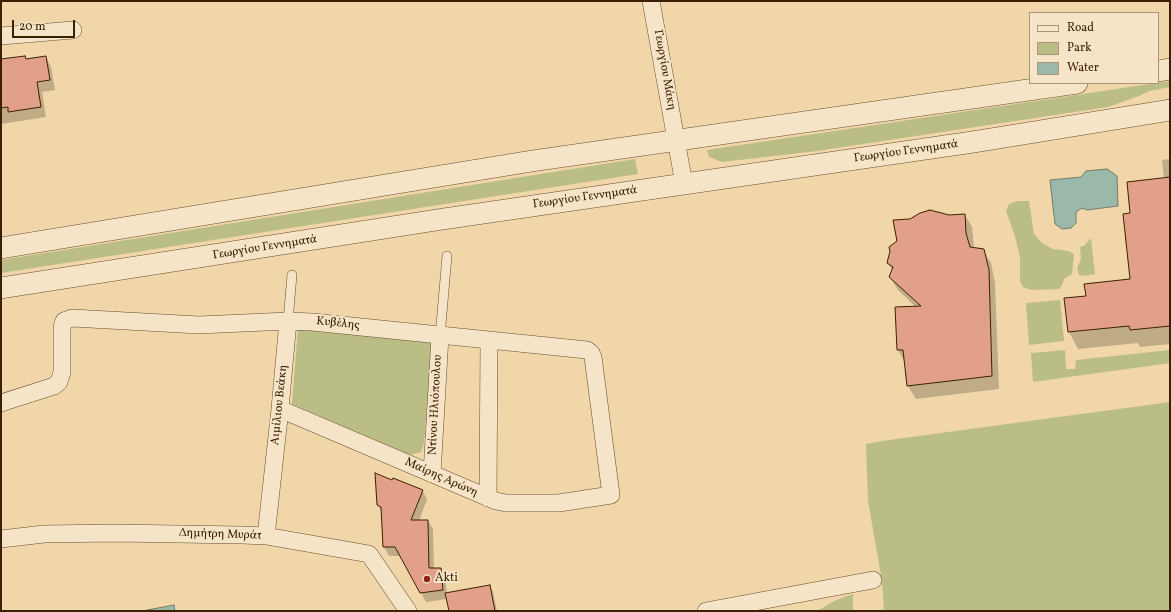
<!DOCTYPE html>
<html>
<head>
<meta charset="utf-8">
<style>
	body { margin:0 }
	#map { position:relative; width:1171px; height:612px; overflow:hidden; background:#f0d6a9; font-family:Vollkorn,serif }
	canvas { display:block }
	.frame { position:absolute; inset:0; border:2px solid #3b2002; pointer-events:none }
	.legend { position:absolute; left:1029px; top:12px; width:130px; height:72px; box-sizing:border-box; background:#f5e4c7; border:1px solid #ab9678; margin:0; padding:5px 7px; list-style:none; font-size:12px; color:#3b2002 }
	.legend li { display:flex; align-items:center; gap:8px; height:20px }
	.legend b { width:20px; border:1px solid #ab9678 }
	.scale { position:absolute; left:12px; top:20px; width:63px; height:18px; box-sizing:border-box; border:2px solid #3b2002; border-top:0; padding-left:5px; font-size:12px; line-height:14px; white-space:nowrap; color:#3b2002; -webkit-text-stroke:3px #f5e4c7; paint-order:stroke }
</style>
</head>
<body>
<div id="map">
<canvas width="1171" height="612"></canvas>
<div class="frame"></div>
<ul class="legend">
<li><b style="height:5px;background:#f5e4c7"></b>Road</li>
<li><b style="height:11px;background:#bbbd87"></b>Park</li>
<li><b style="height:11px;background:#9ab9aa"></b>Water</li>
</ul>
<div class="scale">20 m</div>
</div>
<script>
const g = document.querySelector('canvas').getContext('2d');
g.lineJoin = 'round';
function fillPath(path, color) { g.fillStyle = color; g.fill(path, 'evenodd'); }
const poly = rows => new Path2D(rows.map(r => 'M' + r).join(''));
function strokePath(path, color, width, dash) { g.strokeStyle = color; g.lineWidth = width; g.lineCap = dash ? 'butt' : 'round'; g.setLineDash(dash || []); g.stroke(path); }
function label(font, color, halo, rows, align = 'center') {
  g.font = font + ' Vollkorn,serif'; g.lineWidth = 4; g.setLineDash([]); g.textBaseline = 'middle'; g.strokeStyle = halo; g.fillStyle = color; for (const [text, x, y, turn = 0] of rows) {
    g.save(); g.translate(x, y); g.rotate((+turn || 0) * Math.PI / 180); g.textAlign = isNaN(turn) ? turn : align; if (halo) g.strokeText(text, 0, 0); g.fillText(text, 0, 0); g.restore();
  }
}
fillPath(poly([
	[1170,81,1170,87,1149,91,1139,96,1108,107,817,151,722,162,709,157,707,150],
	[635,159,638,174,1,273,1,260],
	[1018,201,1029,201,1034,234,1042,243,1053,249,1068,251,1074,254,1072,274,1064,279,1062,285,1059,289,1032,290,1023,287,1020,282,1020,256,1014,233,1006,211,1009,204],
	[1091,238,1095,274,1082,276,1079,275,1077,268,1081,259,1080,247,1084,246],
	[1060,300,1064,341,1029,345,1026,303],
	[298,327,433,342,424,443,421,452,410,455,292,404],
	[1065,350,1066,369,1075,369,1076,360,1170,350,1170,363,1033,382,1031,353],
	[1170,402,1170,611,884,611,882,581,868,501,866,444,889,440],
	[853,594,853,611,817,611,834,601]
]), '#bbbd87');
const water = poly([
	[1107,169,1117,176,1118,206,1087,210,1082,208,1076,212,1076,223,1071,228,1062,229,1055,224,1050,180,1081,177,1086,171,1107,169],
	[174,605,175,611,142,611,174,605]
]);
fillPath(water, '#9ab9aa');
strokePath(water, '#747c67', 1);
fillPath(poly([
	[25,57,27,60,46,57,51,67,55,90,42,92,46,117,1,124,1,60],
	[1170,159,1170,344,1140,347,1138,343,1078,349,1069,332,1131,280,1131,214,1164,179,1162,160],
	[965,215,972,227,974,248,983,250,991,263,995,283,999,389,916,399,908,386,905,363,898,350,916,307,898,290,890,277,893,271,888,263,949,216],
	[392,481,422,490,427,499,419,521,428,521,433,529,434,569,440,569,445,578,447,594,490,586,493,592,497,611,450,611,447,599,426,602,401,556,389,556,384,547,382,513,378,505]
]), '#0003');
const building = poly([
	[25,56,26,59,46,56,50,80,37,82,41,107,8,112,8,107,1,108,1,59,25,56],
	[1170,177,1170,326,1130,330,1129,326,1068,332,1064,298,1086,296,1084,284,1130,279,1123,214,1130,213,1127,182,1170,177],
	[930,210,949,215,965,214,966,233,970,247,984,249,989,270,992,376,907,386,903,350,897,350,895,307,921,306,889,277,893,267,887,263,890,251,889,247,897,241,893,220,910,219,920,213,930,210],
	[375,473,392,480,393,478,423,490,411,520,428,520,429,568,441,568,443,590,420,593,395,547,383,547,381,507,377,505,375,473],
	[490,585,495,611,449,611,445,593,490,585]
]);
fillPath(building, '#e2a088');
strokePath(building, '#3b2002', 1);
const service = poly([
	[288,321,292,275],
	[440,336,447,256]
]);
const minor = poly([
	[651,1,684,184],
	[1,36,73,30],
	[1,403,54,386,59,382,62,372,62,327,64,321,72,318,199,325,288,321,312,322,587,350,591,353,593,357,611,495,559,503,506,503,496,501,280,409],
	[432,474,440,336],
	[488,498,489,341],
	[266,536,280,409,288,321],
	[1,539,44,534,114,533,242,535,266,536,369,554,408,611],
	[706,611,873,580]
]);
const tertiary = poly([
	[1158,71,1170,69],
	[1,248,532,161,1077,83],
	[1,288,443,219,973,142,1170,110]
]);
strokePath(service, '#684e2c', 10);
strokePath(minor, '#684e2c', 18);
strokePath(tertiary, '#684e2c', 22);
strokePath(service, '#f5e4c7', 9);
strokePath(minor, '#f5e4c7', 17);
strokePath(tertiary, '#f5e4c7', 21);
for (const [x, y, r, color] of [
	[427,579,4,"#8f2418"]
]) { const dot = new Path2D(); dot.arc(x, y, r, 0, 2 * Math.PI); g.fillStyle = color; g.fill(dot); strokePath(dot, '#f5e4c7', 1.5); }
label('12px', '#3b2002', '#f5e4c7', [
	["Γεωργίου Μάκη",664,70,80],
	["Γεωργίου Γεννηματά",906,152,-8],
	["Γεωργίου Γεννηματά",585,198,-8],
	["Γεωργίου Γεννηματά",265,248,-9],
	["Κυβέλης",338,324,6],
	["Αιμίλιου Βεάκη",280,405,-84],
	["Ντίνου Ηλιόπουλου",436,405,-87],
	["Μαίρης Αρώνη",441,478,24],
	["Δημήτρη Μυράτ",220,535,2]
]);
label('12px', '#3b2002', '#f5e4c7', [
	["Akti",435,579]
], 'left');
</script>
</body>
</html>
